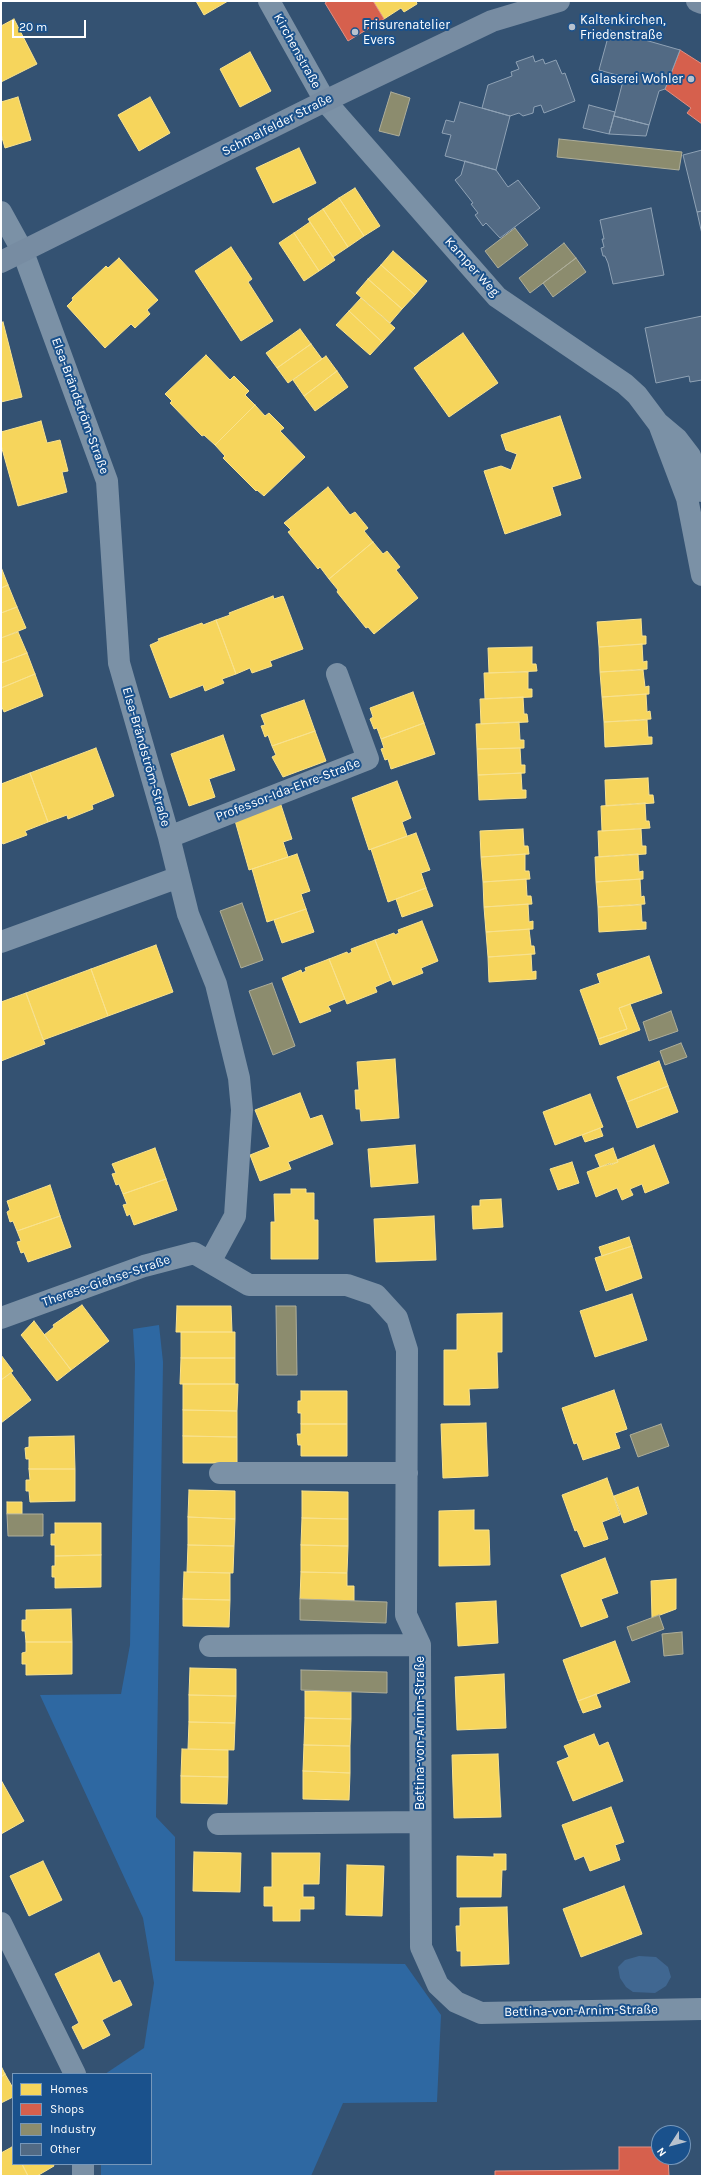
<!DOCTYPE html>
<html>
<head>
<meta charset="utf-8">
<style>
	body { margin:0 }
	#map { position:relative; width:703px; height:2177px; overflow:hidden; background:#345272; font-family:Karla,sans-serif }
	canvas { display:block }
	.frame { position:absolute; inset:0; border:2px solid #fff; pointer-events:none }
	.legend { position:absolute; left:12px; top:2073px; width:140px; height:92px; box-sizing:border-box; background:#1a518c; border:1px solid #7697ba; margin:0; padding:5px 7px; list-style:none; font-size:12px; color:#fff }
	.legend li { display:flex; align-items:center; gap:8px; height:20px }
	.legend b { width:20px; border:1px solid #7697ba }
	.north { position:absolute; left:651px; top:2125px; width:40px; height:40px; box-sizing:border-box; background:#1a518c; border:1px solid #7697ba; border-radius:50%; rotate:234deg; font-size:11px; font-weight:700; line-height:16px; text-align:center; color:#fff }
	.north::after { content:''; display:block; margin:auto; width:14px; height:18px; background:#b8c2ce; clip-path:polygon(50% 0,100% 100%,50% 72%,0 100%) }
	.scale { position:absolute; left:12px; top:20px; width:74px; height:18px; box-sizing:border-box; border:2px solid #fff; border-top:0; padding-left:5px; font-size:12px; line-height:14px; white-space:nowrap; color:#fff; -webkit-text-stroke:3px #1a518c; paint-order:stroke }
</style>
</head>
<body>
<div id="map">
<canvas width="703" height="2177"></canvas>
<div class="frame"></div>
<ul class="legend">
<li><b style="height:11px;background:#f6d55c"></b>Homes</li>
<li><b style="height:11px;background:#d6604d"></b>Shops</li>
<li><b style="height:11px;background:#8c8c6e"></b>Industry</li>
<li><b style="height:11px;background:#526a84"></b>Other</li>
</ul>
<div class="north">N</div>
<div class="scale">20 m</div>
</div>
<script>
const g = document.querySelector('canvas').getContext('2d');
g.lineJoin = 'round';
function fillPath(path, color) { g.fillStyle = color; g.fill(path, 'evenodd'); }
const poly = rows => new Path2D(rows.map(r => 'M' + r).join(''));
function strokePath(path, color, width, dash) { g.strokeStyle = color; g.lineWidth = width; g.lineCap = dash ? 'butt' : 'round'; g.setLineDash(dash || []); g.stroke(path); }
function label(font, color, halo, rows, align = 'center') {
  g.font = font + ' Karla,sans-serif'; g.lineWidth = 4; g.setLineDash([]); g.textBaseline = 'middle'; g.strokeStyle = halo; g.fillStyle = color; for (const [text, x, y, turn = 0] of rows) {
    g.save(); g.translate(x, y); g.rotate((+turn || 0) * Math.PI / 180); g.textAlign = isNaN(turn) ? turn : align; if (halo) g.strokeText(text, 0, 0); g.fillText(text, 0, 0); g.restore();
  }
}
fillPath(poly([
	[159,1325,163,1362,156,1817,175,1837,175,1961,405,1964,441,2015,437,2102,343,2103,311,2176,101,2176,101,2164,151,2164,151,2074,105,2074,144,2048,154,1983,143,1918,40,1695,121,1694,130,1645,135,1364,133,1329]
]), '#2e68a2');
fillPath(poly([
	[639,1956,656,1957,668,1967,671,1977,666,1986,655,1993,633,1992,626,1987,620,1978,618,1967,625,1960]
]), '#406791');
const homes = poly([
	[196,1,228,1,204,15,196,1],
	[373,1,416,1,417,4,404,12,401,8,384,19,373,1],
	[14,19,37,64,1,82,1,26,14,19],
	[250,52,271,91,240,107,220,69,250,52],
	[18,97,31,140,5,148,1,134,1,102,18,97],
	[150,97,170,133,139,151,118,115,150,97],
	[299,148,316,183,273,203,256,168,299,148],
	[355,188,380,226,364,236,339,198,355,188],
	[339,198,364,236,348,247,323,209,339,198],
	[323,209,348,247,333,257,308,219,323,209],
	[310,222,335,260,319,271,294,233,310,222],
	[294,233,319,271,304,281,279,243,294,233],
	[231,247,252,279,248,282,273,321,241,341,195,271,231,247],
	[393,251,427,281,415,295,381,265,393,251],
	[119,258,158,300,147,310,150,314,135,328,131,324,105,348,67,306,73,300,72,298,106,266,108,268,119,258],
	[381,265,415,295,402,309,368,279,381,265],
	[368,279,402,309,390,323,356,293,368,279],
	[361,298,395,328,382,342,349,311,361,298],
	[349,311,382,342,370,355,336,325,349,311],
	[3,322,22,397,1,402,1,323,3,322],
	[300,329,311,344,277,368,266,353,300,329],
	[463,333,498,383,449,417,414,368,463,333],
	[311,344,322,359,288,383,277,368,311,344],
	[206,355,230,380,234,376,249,391,245,395,255,405,215,445,204,435,202,436,170,403,172,401,165,394,206,355],
	[326,356,337,371,304,396,293,380,326,356],
	[337,371,348,387,315,411,304,396,337,371],
	[255,405,265,416,269,413,284,428,280,431,305,457,264,496,257,490,256,491,223,458,225,456,215,445,255,405],
	[560,416,581,478,552,487,561,515,505,534,484,471,501,466,511,470,517,454,506,450,501,435,560,416],
	[41,421,47,443,60,440,68,471,62,472,67,492,18,506,1,445,1,432,41,421],
	[328,487,350,515,355,512,368,528,364,531,373,542,329,579,320,567,318,569,288,532,291,530,284,523,328,487],
	[373,542,383,554,387,551,400,567,396,570,418,598,374,634,368,627,366,628,337,592,338,590,329,579,373,542],
	[1,567,8,585,1,588,1,567],
	[8,585,17,607,1,613,1,588,8,585],
	[273,596,274,599,283,596,303,649,270,661,272,666,252,673,250,668,236,674,216,620,230,615,229,613,273,596],
	[17,607,26,628,1,638,1,613,17,607],
	[641,619,642,636,646,636,646,644,599,647,597,622,641,619],
	[216,620,236,674,222,679,224,683,205,691,203,685,170,698,150,645,159,641,158,639,202,623,203,625,216,620],
	[18,632,27,653,1,663,1,638,18,632],
	[642,644,643,662,647,661,647,669,600,672,599,647,642,644],
	[532,647,532,664,536,664,537,671,489,673,488,648,532,647],
	[27,653,35,674,1,688,1,663,27,653],
	[643,670,645,687,649,686,649,694,602,697,600,672,643,670],
	[528,672,528,689,532,689,532,697,485,699,484,673,528,672],
	[35,674,43,696,4,712,1,705,1,688,35,674],
	[413,692,424,723,381,739,377,728,374,729,370,719,373,717,370,708,413,692],
	[646,694,647,712,650,711,651,719,604,722,602,697,646,694],
	[523,697,524,714,527,714,528,722,481,724,480,699,523,697],
	[304,700,315,731,272,746,268,735,265,737,261,726,265,725,261,715,304,700],
	[647,720,648,737,652,737,652,744,605,747,604,722,647,720],
	[519,722,520,740,524,740,524,748,477,749,476,724,519,722],
	[424,723,435,754,391,769,388,759,385,760,381,749,384,748,381,739,424,723],
	[315,731,326,761,283,777,272,757,276,755,272,746,315,731],
	[223,735,235,770,209,779,215,797,189,806,171,754,223,735],
	[96,748,114,796,92,805,93,809,68,819,67,815,48,822,30,773,96,748],
	[520,748,521,765,525,765,525,773,478,775,477,749,520,748],
	[30,773,48,822,25,831,27,835,3,844,1,841,1,784,30,773],
	[521,773,522,790,526,790,526,798,479,800,478,775,521,773],
	[648,778,649,795,653,795,654,803,606,806,605,780,648,778],
	[397,781,411,818,402,822,407,836,369,850,352,798,397,781],
	[280,802,292,839,283,842,288,857,249,870,234,817,280,802],
	[645,803,646,821,649,821,650,828,602,831,601,806,645,803],
	[523,829,524,846,528,846,529,854,481,857,480,831,523,829],
	[641,829,642,846,646,846,646,854,599,857,598,831,641,829],
	[416,833,430,870,421,873,426,888,388,902,371,849,416,833],
	[297,854,310,891,301,894,306,909,267,922,252,869,297,854],
	[525,854,525,871,529,871,530,879,483,882,481,857,525,854],
	[638,854,639,872,643,871,643,879,596,882,595,857,638,854],
	[526,879,527,896,531,896,532,904,484,907,483,882,526,879],
	[640,879,641,897,644,896,645,904,598,907,596,882,640,879],
	[426,888,433,906,402,917,396,899,426,888],
	[528,904,529,922,533,921,533,929,486,932,484,907,528,904],
	[641,905,642,922,646,922,646,929,599,932,598,907,641,905],
	[306,909,314,932,282,943,274,920,306,909],
	[422,921,438,961,421,968,423,973,393,985,375,940,394,933,395,935,399,933,398,930,422,921],
	[529,929,531,946,534,946,535,954,488,957,486,932,529,929],
	[375,940,391,980,375,987,377,992,347,1004,329,959,347,952,348,954,352,952,351,949,375,940],
	[156,945,173,992,108,1016,91,969,156,945],
	[531,954,532,972,536,971,536,979,489,982,488,957,531,954],
	[649,956,662,993,619,1008,627,1029,598,1039,580,990,600,983,597,974,649,956],
	[329,959,345,999,328,1006,331,1011,300,1023,282,978,301,970,302,973,306,971,305,968,329,959],
	[91,969,108,1016,43,1040,26,993,91,969],
	[26,993,45,1044,1,1061,1,1002,26,993],
	[630,1004,640,1030,600,1045,598,1039,627,1029,619,1008,630,1004],
	[395,1059,399,1118,361,1121,360,1109,356,1109,355,1090,359,1090,357,1062,395,1059],
	[659,1061,668,1086,627,1102,617,1077,659,1061],
	[668,1086,678,1112,637,1128,627,1102,668,1086],
	[300,1093,310,1119,322,1115,333,1144,288,1162,291,1169,260,1181,250,1155,270,1147,255,1110,300,1093],
	[590,1094,603,1127,555,1145,543,1112,590,1094],
	[600,1128,603,1136,585,1142,582,1135,600,1128],
	[415,1145,418,1183,371,1187,368,1149,415,1145],
	[654,1145,669,1183,645,1193,642,1184,630,1189,633,1195,622,1200,617,1188,596,1197,587,1172,610,1163,611,1165,618,1162,617,1160,654,1145],
	[155,1148,166,1179,123,1194,119,1184,116,1185,112,1174,116,1173,112,1164,155,1148],
	[613,1148,618,1162,600,1167,595,1155,613,1148],
	[572,1162,579,1183,558,1190,550,1169,572,1162],
	[166,1179,177,1210,134,1225,130,1214,127,1216,123,1205,127,1204,123,1194,166,1179],
	[50,1185,60,1216,17,1231,13,1221,10,1222,7,1212,10,1210,7,1201,50,1185],
	[291,1189,306,1189,306,1193,314,1193,314,1220,318,1220,318,1259,271,1259,271,1222,275,1222,274,1194,291,1194,291,1189],
	[501,1199,503,1227,473,1229,472,1206,480,1206,480,1200,501,1199],
	[60,1216,71,1247,28,1262,24,1252,21,1253,17,1242,21,1241,17,1231,60,1216],
	[434,1216,436,1260,376,1262,374,1219,434,1216],
	[629,1237,632,1246,602,1256,599,1247,629,1237],
	[632,1246,642,1278,606,1291,595,1258,632,1246],
	[632,1294,647,1340,595,1357,580,1311,632,1294],
	[82,1305,109,1341,71,1370,44,1335,54,1327,53,1325,82,1305],
	[177,1306,231,1306,232,1332,176,1332,177,1306],
	[502,1313,502,1352,497,1352,498,1388,469,1389,470,1405,444,1405,444,1350,457,1350,457,1314,502,1313],
	[34,1321,71,1370,57,1381,21,1335,34,1321],
	[181,1332,235,1332,235,1358,181,1358,181,1332],
	[1,1355,13,1371,1,1380,1,1355],
	[181,1358,235,1358,235,1384,180,1384,181,1358],
	[11,1373,31,1400,1,1423,1,1380,11,1373],
	[183,1384,238,1384,237,1411,183,1410,183,1384],
	[614,1390,627,1429,615,1433,620,1448,583,1460,577,1443,574,1444,562,1408,614,1390],
	[301,1391,347,1391,347,1424,301,1424,301,1413,298,1413,298,1401,301,1401,301,1391],
	[183,1410,237,1411,237,1437,183,1436,183,1410],
	[486,1423,488,1476,443,1478,441,1424,486,1423],
	[301,1424,347,1424,347,1456,301,1456,301,1445,298,1445,297,1434,301,1434,301,1424],
	[74,1436,75,1469,29,1469,29,1459,26,1459,25,1448,29,1447,29,1437,74,1436],
	[183,1436,237,1437,237,1463,183,1463,183,1436],
	[29,1469,75,1469,75,1501,30,1502,29,1491,26,1491,26,1480,30,1480,29,1469],
	[607,1478,620,1515,602,1522,608,1539,584,1547,577,1530,575,1531,562,1495,607,1478],
	[638,1487,647,1514,624,1523,614,1496,638,1487],
	[189,1490,235,1491,235,1519,188,1517,189,1490],
	[302,1491,348,1492,348,1519,302,1518,302,1491],
	[7,1502,22,1502,22,1514,7,1514,7,1502],
	[474,1510,474,1530,489,1530,490,1565,439,1566,439,1511,474,1510],
	[188,1517,235,1519,234,1546,188,1545,188,1517],
	[302,1518,348,1519,348,1546,301,1545,302,1518],
	[55,1523,101,1523,101,1555,55,1556,55,1545,51,1545,51,1534,55,1534,55,1523],
	[188,1545,234,1546,233,1573,187,1572,188,1545],
	[301,1545,348,1546,347,1573,301,1572,301,1545],
	[101,1555,101,1587,55,1588,55,1577,52,1577,52,1566,55,1566,55,1556,101,1555],
	[605,1558,618,1593,601,1599,608,1617,581,1627,561,1575,605,1558],
	[184,1572,230,1573,230,1600,183,1599,184,1572],
	[301,1572,347,1573,347,1586,354,1586,354,1601,300,1599,301,1572],
	[676,1579,676,1609,652,1618,651,1581,676,1579],
	[183,1599,230,1600,229,1627,183,1626,183,1599],
	[496,1601,498,1643,458,1646,456,1603,496,1601],
	[71,1609,72,1642,26,1642,25,1631,22,1631,22,1620,26,1620,26,1610,71,1609],
	[615,1641,630,1682,578,1701,563,1660,615,1641],
	[26,1642,72,1642,72,1674,26,1675,26,1664,22,1664,22,1653,26,1652,26,1642],
	[190,1668,236,1669,236,1696,189,1695,190,1668],
	[504,1674,506,1728,457,1730,455,1677,504,1674],
	[305,1691,351,1691,351,1719,305,1718,305,1691],
	[596,1694,601,1707,583,1713,578,1701,596,1694],
	[189,1695,236,1696,235,1723,189,1722,189,1695],
	[305,1718,351,1719,350,1746,304,1745,305,1718],
	[189,1722,235,1723,234,1750,188,1749,189,1722],
	[594,1734,599,1746,608,1742,623,1781,573,1801,557,1762,569,1757,564,1746,594,1734],
	[304,1745,350,1746,350,1773,303,1771,304,1745],
	[182,1749,228,1750,228,1777,181,1776,182,1749],
	[498,1754,501,1817,454,1818,452,1755,498,1754],
	[303,1771,350,1773,349,1800,303,1799,303,1771],
	[181,1776,228,1777,227,1804,181,1803,181,1776],
	[1,1780,24,1821,1,1834,1,1780],
	[611,1807,624,1842,615,1845,620,1860,590,1871,584,1856,575,1860,562,1825,611,1807],
	[194,1852,241,1853,240,1892,193,1891,194,1852],
	[272,1853,320,1853,319,1884,303,1884,303,1897,314,1897,314,1909,300,1909,300,1921,273,1921,273,1906,264,1906,264,1887,272,1887,272,1853],
	[494,1854,506,1854,506,1870,502,1870,501,1897,457,1897,457,1856,494,1857,494,1854],
	[43,1861,62,1900,29,1916,10,1876,43,1861],
	[347,1865,384,1866,382,1916,346,1915,347,1865],
	[624,1886,642,1934,581,1957,563,1909,624,1886],
	[507,1907,509,1964,461,1966,461,1951,457,1951,456,1926,460,1926,460,1908,507,1907],
	[99,1953,113,1983,120,1980,132,2005,102,2020,110,2035,83,2049,72,2027,79,2023,55,1974,99,1953],
	[1,2066,5,2074,1,2077,1,2066],
	[5,2074,13,2088,13,2097,1,2103,1,2077,5,2074],
	[12,2147,13,2164,22,2164,28,2176,1,2176,1,2153,12,2147],
	[22,2164,53,2164,54,2166,37,2176,28,2176,22,2164]
]);
fillPath(homes, '#f6d55c');
strokePath(homes, '#f9e28d', 1);
const shops = poly([
	[328,1,373,1,384,19,348,41,325,3,328,1],
	[680,50,702,64,702,124,687,113,691,108,665,89,680,50],
	[619,2147,659,2147,659,2157,668,2157,669,2176,495,2176,495,2171,619,2170,619,2147]
]);
fillPath(shops, '#d6604d');
strokePath(shops, '#e29082', 1);
const industry = poly([
	[391,92,410,98,399,136,379,131,391,92],
	[559,139,682,152,679,170,557,157,559,139],
	[515,228,528,245,498,268,485,251,515,228],
	[564,243,576,258,530,293,519,278,564,243],
	[576,258,586,272,553,297,543,283,576,258],
	[242,903,263,960,241,968,220,911,242,903],
	[272,983,295,1046,273,1055,249,991,272,983],
	[671,1011,678,1031,649,1041,643,1022,671,1011],
	[681,1043,687,1057,665,1065,660,1051,681,1043],
	[276,1306,296,1306,297,1375,277,1375,276,1306],
	[661,1424,669,1446,638,1457,630,1435,661,1424],
	[7,1514,43,1514,43,1536,8,1536,7,1514],
	[300,1599,387,1602,386,1623,300,1620,300,1599],
	[659,1615,664,1629,632,1641,627,1627,659,1615],
	[682,1632,683,1654,664,1656,662,1634,682,1632],
	[301,1670,387,1672,387,1693,301,1690,301,1670]
]);
fillPath(industry, '#8c8c6e');
strokePath(industry, '#aeae9a', 1);
const building = poly([
	[610,30,680,50,665,89,659,91,649,125,614,116,624,77,599,70,610,30],
	[533,56,535,62,543,59,545,64,556,60,562,74,565,73,575,101,544,113,541,105,534,107,533,113,523,116,519,113,510,116,482,108,488,85,512,76,511,72,519,69,516,62,533,56],
	[460,102,510,116,496,170,445,156,451,135,442,133,446,120,454,122,460,102],
	[589,105,615,112,609,134,583,128,589,105],
	[614,116,649,125,646,136,609,134,614,116],
	[702,150,702,211,697,212,683,155,702,150],
	[465,161,496,170,508,187,518,180,540,208,500,238,486,223,483,226,475,215,478,213,471,204,473,203,455,180,461,175,465,161],
	[651,208,664,275,613,284,608,263,605,256,603,256,601,248,604,247,602,239,604,239,600,220,651,208],
	[702,211,702,234,697,212,702,211],
	[702,316,702,380,690,382,689,376,656,383,645,328,702,316]
]);
fillPath(building, '#526a84');
strokePath(building, '#8fa2b5', 1);
strokePath(poly([
	[269,1,325,101,497,297,625,384,637,395,658,423,677,439,690,456,702,491],
	[1,212,23,252,107,481,119,663,169,837,188,914,216,984,239,1078,242,1110,235,1216,210,1262],
	[659,424,687,498,702,575],
	[169,837,368,759,337,674],
	[1,942,179,877],
	[1,1318,144,1266,194,1253,249,1285,347,1285,376,1295,397,1318,407,1350,406,1615,420,1645,421,1947,438,1985,456,2002,481,2013,702,2009],
	[220,1473,407,1473],
	[210,1646,420,1645],
	[218,1824,420,1822],
	[1,1923,75,2074],
	[83,2176,83,2164]
]), '#7b91a6', 22);
strokePath(poly([
	[697,1,702,3],
	[1,262,325,101,492,21,559,1]
]), '#778ca2', 22);
for (const [x, y, r, color] of [
	[572,27,4,"#b8c2ce"],
	[355,32,4,"#b8c2ce"],
	[691,79,4,"#b8c2ce"]
]) { const dot = new Path2D(); dot.arc(x, y, r, 0, 2 * Math.PI); g.fillStyle = color; g.fill(dot); strokePath(dot, '#1a518c', 1.5); }
label('13px', '#fff', '#1a518c', [
	["Kaltenkirchen,",580,20],
	["Friedenstraße",580,35],
	["Frisurenatelier",363,25],
	["Evers",363,40],
	["Glaserei Wohler",683,79,"right"]
], 'left');
label('13px', '#fff', '#1a518c', [
	["Kirchenstraße",297,51,61],
	["Schmalfelder Straße",277,125,-27],
	["Kamper Weg",472,267,48],
	["Elsa-Brändström-Straße",80,406,70],
	["Elsa-Brändström-Straße",146,757,74],
	["Professor-Ida-Ehre-Straße",288,790,-21],
	["Therese-Giehse-Straße",106,1281,-19],
	["Bettina-von-Arnim-Straße",420,1733,-90],
	["Bettina-von-Arnim-Straße",581,2011,-1]
]);
</script>
</body>
</html>
